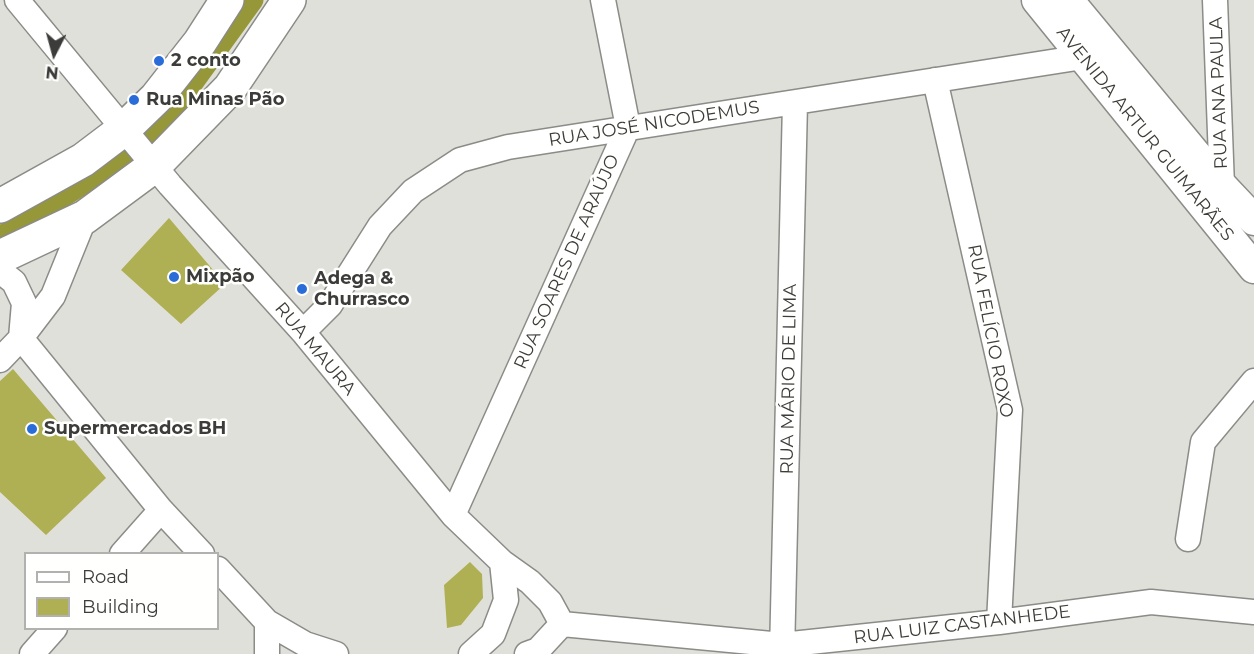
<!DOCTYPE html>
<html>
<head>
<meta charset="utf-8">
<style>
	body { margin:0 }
	#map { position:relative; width:1254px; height:654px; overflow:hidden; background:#e0e0db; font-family:Montserrat,sans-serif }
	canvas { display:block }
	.legend { position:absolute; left:24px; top:552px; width:195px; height:78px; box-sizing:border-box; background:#fffffe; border:2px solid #b1b1b0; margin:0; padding:8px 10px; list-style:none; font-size:18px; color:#3c3c3a }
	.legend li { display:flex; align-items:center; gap:12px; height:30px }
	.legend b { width:30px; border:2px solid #b1b1b0 }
	.north { position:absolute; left:24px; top:24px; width:60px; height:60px; -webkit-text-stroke:4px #fffffe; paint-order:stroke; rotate:186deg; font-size:16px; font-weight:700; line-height:24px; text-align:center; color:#3c3c3a }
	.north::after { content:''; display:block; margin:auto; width:21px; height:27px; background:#3c3c3a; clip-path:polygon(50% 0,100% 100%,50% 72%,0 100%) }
</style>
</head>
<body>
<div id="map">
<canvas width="1254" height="654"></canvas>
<ul class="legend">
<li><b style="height:8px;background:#fff"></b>Road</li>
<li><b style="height:16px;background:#aeb053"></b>Building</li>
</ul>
<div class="north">N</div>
</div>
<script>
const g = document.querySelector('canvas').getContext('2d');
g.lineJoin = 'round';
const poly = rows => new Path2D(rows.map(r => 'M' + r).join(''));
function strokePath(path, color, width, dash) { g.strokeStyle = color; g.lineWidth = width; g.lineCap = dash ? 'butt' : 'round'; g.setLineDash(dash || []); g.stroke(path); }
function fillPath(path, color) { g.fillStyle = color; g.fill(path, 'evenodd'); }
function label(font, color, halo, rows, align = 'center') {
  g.font = font + ' Montserrat,sans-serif'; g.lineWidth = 5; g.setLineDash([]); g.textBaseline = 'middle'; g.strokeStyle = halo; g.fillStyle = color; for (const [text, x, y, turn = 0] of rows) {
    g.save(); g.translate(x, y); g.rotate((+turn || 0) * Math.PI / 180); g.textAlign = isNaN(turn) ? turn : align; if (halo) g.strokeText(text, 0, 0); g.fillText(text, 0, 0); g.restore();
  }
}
strokePath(poly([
	[0,237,110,167,161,127,253,0]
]), '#969739', 21);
fillPath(poly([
	[169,218,225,284,181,324,121,270],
	[13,369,106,478,46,535,0,492,0,381],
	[470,562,482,574,483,598,461,625,447,628,444,585]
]), '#aeb053');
const minor = poly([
	[17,0,170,185,303,332,453,515,502,562,530,582,550,602,562,624],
	[1215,0,1222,186],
	[935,80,1010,410,999,622],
	[0,271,14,282,24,303,21,338],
	[303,332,330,305,380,226,413,191,460,160,508,147,1083,57],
	[21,338,161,510,202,554],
	[0,360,21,338,53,296,85,217],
	[453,515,628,127,603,0],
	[1188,539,1203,442,1254,381],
	[122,554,161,510],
	[218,569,267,622,305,644,336,654],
	[562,624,782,645,999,622,1151,602,1254,612],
	[32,654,55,628],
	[267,654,267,622],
	[471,654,493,634,506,600,502,562],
	[527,654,538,650,562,624],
	[782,654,795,103]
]);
const tertiary = poly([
	[1037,0,1254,268],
	[1068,0,1222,186,1254,220]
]);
const secondary = poly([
	[0,206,83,160,124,129,156,98,200,42,227,0],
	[0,257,85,217,154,166,230,88,289,0]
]);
strokePath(minor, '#8b8b87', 27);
strokePath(tertiary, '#8b8b87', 33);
strokePath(secondary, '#8b8b87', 36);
strokePath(minor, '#fff', 24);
strokePath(tertiary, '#fff', 30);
strokePath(secondary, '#fff', 33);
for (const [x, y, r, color] of [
	[159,61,6,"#2a6dd9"],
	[134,100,6,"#2a6dd9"],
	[174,277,6,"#2a6dd9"],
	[302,289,6,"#2a6dd9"],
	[32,429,6,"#2a6dd9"]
]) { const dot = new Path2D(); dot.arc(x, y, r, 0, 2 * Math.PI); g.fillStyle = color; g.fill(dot); strokePath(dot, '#fffffe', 2); }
label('bold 18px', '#3c3c3a', '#fffffe', [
	["2 conto",171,61],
	["Rua Minas Pão",146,100],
	["Mixpão",186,277],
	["Adega &",314,279],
	["Churrasco",314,300],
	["Supermercados BH",44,429]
], 'left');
label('18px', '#3c3c3a', '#fffffe', [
	["RUA ANA PAULA",1219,93,-92],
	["RUA JOSÉ NICODEMUS",654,124,-9],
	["AVENIDA ARTUR GUIMARÃES",1145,134,51],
	["RUA SOARES DE ARAÚJO",567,262,-66],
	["RUA FELÍCIO ROXO",990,331,79],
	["RUA MAURA",315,349,50],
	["RUA MÁRIO DE LIMA",789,379,-89],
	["RUA LUIZ CASTANHEDE",962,625,-7]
]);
</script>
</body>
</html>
